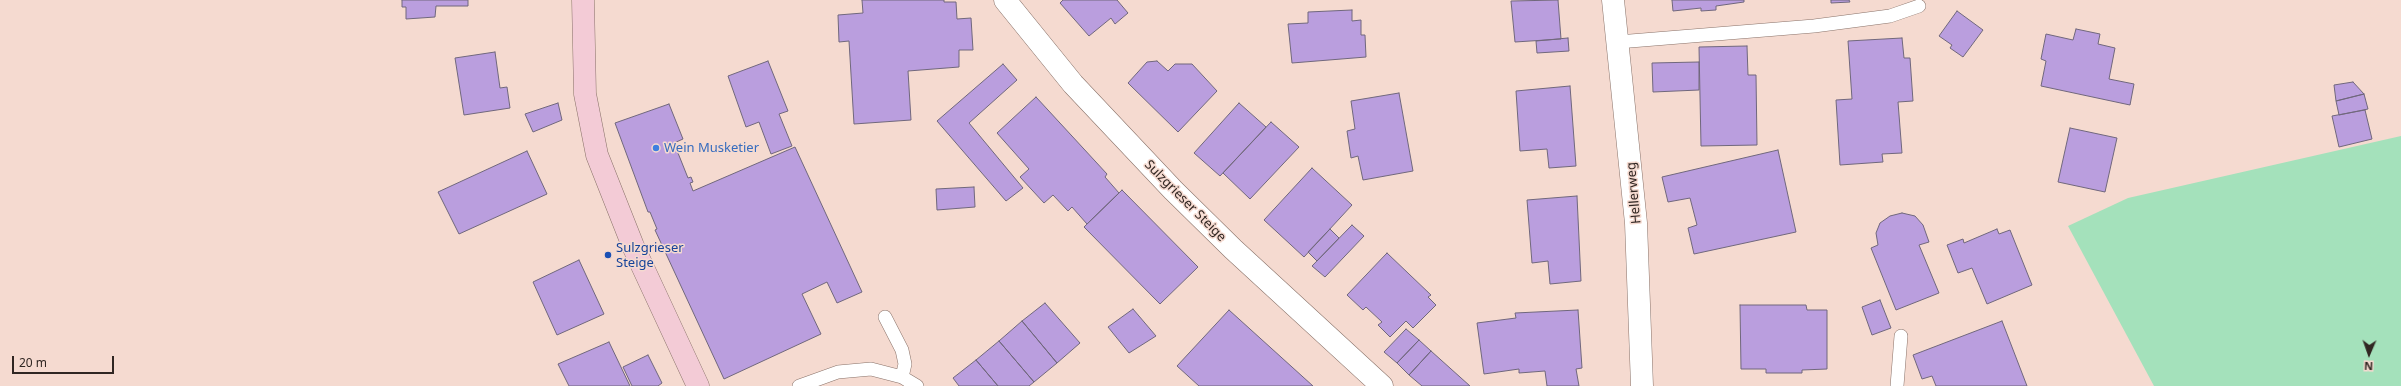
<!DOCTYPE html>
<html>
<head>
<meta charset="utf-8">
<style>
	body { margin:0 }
	#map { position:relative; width:2401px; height:386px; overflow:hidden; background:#f5dad0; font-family:"Noto Sans",sans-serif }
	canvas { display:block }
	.north { position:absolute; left:2349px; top:334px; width:40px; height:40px; -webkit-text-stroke:3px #f5dad0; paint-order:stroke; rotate:182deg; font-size:11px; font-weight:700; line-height:16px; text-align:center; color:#302622 }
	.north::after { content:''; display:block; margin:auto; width:14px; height:18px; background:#302622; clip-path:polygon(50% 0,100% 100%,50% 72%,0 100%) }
	.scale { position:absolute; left:12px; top:356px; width:102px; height:18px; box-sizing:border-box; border:2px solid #302622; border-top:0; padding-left:5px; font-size:12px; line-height:14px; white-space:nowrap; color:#302622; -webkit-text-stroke:3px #f5dad0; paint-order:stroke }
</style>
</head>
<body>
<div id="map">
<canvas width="2401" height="386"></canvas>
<div class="north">N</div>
<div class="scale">20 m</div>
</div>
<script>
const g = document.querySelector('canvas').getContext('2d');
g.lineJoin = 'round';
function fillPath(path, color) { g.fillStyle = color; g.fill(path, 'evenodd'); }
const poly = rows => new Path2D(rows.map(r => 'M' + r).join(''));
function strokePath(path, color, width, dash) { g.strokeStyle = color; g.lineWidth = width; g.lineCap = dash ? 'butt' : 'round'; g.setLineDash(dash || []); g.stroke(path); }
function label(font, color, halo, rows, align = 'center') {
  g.font = font + ' "Noto Sans",sans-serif'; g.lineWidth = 3; g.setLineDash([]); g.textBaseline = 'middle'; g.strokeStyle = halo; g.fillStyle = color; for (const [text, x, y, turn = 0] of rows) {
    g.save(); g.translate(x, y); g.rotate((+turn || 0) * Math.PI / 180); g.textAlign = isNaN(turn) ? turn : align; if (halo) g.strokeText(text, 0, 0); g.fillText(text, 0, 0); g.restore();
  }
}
fillPath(poly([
	[2401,136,2401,386,2154,386,2068,226,2128,198]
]), '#a4e1bb');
const building = poly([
	[402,0,468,0,468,6,436,6,435,17,406,19,406,7,402,7,402,0],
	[862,0,944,0,944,2,956,2,957,19,971,18,973,50,959,50,959,67,908,71,911,120,854,124,849,41,839,42,838,15,863,13,862,0],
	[1063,0,1117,0,1128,13,1115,24,1111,18,1089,36,1060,3,1063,0],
	[1558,0,1561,39,1515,42,1511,1,1558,0],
	[1672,0,1744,0,1744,2,1716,6,1716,10,1701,11,1701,8,1673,11,1672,0],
	[1831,0,1849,0,1850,2,1831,3,1831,0],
	[1352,10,1352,21,1361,20,1361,35,1365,35,1366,57,1292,63,1288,24,1308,23,1308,12,1352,10],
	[1957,11,1983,30,1963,57,1950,48,1952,45,1939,36,1957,11],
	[2076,29,2100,34,2098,44,2115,48,2109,79,2134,84,2130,105,2041,86,2046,61,2041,59,2046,34,2073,40,2076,29],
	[1568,38,1569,51,1537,53,1536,41,1568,38],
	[1902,38,1904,58,1910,58,1913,101,1898,102,1902,153,1882,154,1883,162,1840,165,1836,100,1852,99,1848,41,1902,38],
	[1747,46,1748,75,1756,75,1757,145,1701,146,1699,47,1747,46],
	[495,52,500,88,507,87,510,108,464,115,455,58,495,52],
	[768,61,788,111,779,114,792,146,771,154,759,122,746,127,728,76,768,61],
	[1157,61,1168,71,1175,64,1192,64,1217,91,1178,132,1128,83,1147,62,1157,61],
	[1699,62,1699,90,1653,92,1652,63,1699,62],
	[1003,64,1017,80,969,123,1023,188,1006,201,937,121,1003,64],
	[2353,82,2364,94,2336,101,2334,85,2353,82],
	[1570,86,1576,166,1549,168,1547,149,1520,151,1516,91,1570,86],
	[1399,93,1413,171,1363,180,1358,156,1351,158,1347,131,1355,129,1351,101,1399,93],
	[2364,94,2368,109,2339,115,2336,101,2364,94],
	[1036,97,1107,174,1105,177,1119,193,1087,224,1072,207,1068,211,1053,195,1044,203,1020,177,1029,169,997,133,1036,97],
	[558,103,562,120,533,132,525,114,558,103],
	[1239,103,1266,127,1220,176,1194,153,1239,103],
	[669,104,683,139,674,143,688,178,691,177,693,182,690,183,693,191,795,147,862,292,837,303,827,282,802,294,821,334,724,379,655,230,657,229,650,212,648,212,615,123,669,104],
	[2365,110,2372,139,2339,147,2332,116,2365,110],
	[1271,122,1299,147,1250,199,1223,173,1271,122],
	[2070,128,2117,138,2105,192,2058,182,2070,128],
	[1778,150,1796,232,1694,254,1688,228,1697,225,1690,198,1668,202,1662,177,1778,150],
	[527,151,547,194,459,234,438,192,527,151],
	[1312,168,1352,205,1304,257,1264,220,1312,168],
	[974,187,975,207,937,210,936,189,974,187],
	[1122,190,1198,267,1160,304,1084,227,1122,190],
	[1577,196,1581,281,1550,284,1548,261,1532,263,1527,200,1577,196],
	[1902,213,1915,216,1923,225,1929,242,1919,245,1939,293,1896,310,1871,248,1878,245,1876,233,1880,223,1890,216,1902,213],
	[1352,225,1364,236,1325,277,1312,266,1352,225],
	[1330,229,1339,238,1317,261,1308,252,1330,229],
	[1997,229,1999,234,2010,230,2032,285,1987,304,1972,268,1958,273,1947,245,1963,239,1964,243,1997,229],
	[1387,253,1431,295,1428,297,1436,305,1413,328,1406,321,1390,337,1378,325,1382,322,1366,307,1363,310,1347,295,1387,253],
	[579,260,604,314,557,335,533,282,579,260],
	[1880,300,1891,328,1872,335,1862,307,1880,300],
	[1045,303,1080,343,1057,363,1022,321,1045,303],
	[1740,305,1806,305,1807,310,1827,310,1827,369,1802,370,1802,373,1766,373,1766,369,1741,369,1740,305],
	[1133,309,1156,336,1129,353,1108,327,1133,309],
	[1229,310,1313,386,1199,386,1177,366,1229,310],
	[1578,310,1582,368,1576,369,1579,386,1547,386,1545,371,1519,373,1519,369,1484,374,1477,323,1516,318,1515,313,1578,310],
	[1022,321,1057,363,1034,382,999,341,1022,321],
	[2002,321,2027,386,1936,386,1932,376,1922,379,1913,355,2002,321],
	[1406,329,1419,340,1397,363,1384,352,1406,329],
	[1419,340,1431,351,1409,375,1397,363,1419,340],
	[999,341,1034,382,1029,386,998,386,976,360,999,341],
	[609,342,630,386,569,386,558,364,609,342],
	[1431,351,1470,386,1422,386,1409,375,1431,351],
	[648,355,662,383,658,386,632,386,623,367,648,355],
	[976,360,998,386,959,386,953,378,976,360]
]);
fillPath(building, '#ba9ede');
strokePath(building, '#70677c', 1);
const service = poly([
	[1618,42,1814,26,1890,16,1919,6],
	[885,317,902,350,905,364,902,377],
	[799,386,838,372,871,369,902,377,917,386],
	[1897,386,1901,336]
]);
const minor = poly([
	[1005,0,1073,84,1173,190,1233,249,1382,386],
	[1613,0,1636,223,1642,386]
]);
const secondary = poly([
	[583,0,585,94,597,155,633,246,698,386]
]);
strokePath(service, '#897269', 14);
strokePath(minor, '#897269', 23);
strokePath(secondary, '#897269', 23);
strokePath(service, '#fff', 13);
strokePath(minor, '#fff', 22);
strokePath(secondary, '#f3cbd6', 22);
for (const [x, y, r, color] of [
	[656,148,4,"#3f7fe0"],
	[608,255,4,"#1a4fb4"]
]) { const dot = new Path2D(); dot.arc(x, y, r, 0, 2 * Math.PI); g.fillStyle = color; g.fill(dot); strokePath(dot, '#f5dad0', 1.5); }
label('13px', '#366cbe', '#f5dad0', [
	["Wein Musketier",664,148]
], 'left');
label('13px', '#302622', '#f5dad0', [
	["Hellerweg",1634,193,-95],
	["Sulzgrieser Steige",1185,201,45]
]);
label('13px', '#164399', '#f5dad0', [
	["Sulzgrieser",616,248],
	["Steige",616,263]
], 'left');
</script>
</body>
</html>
